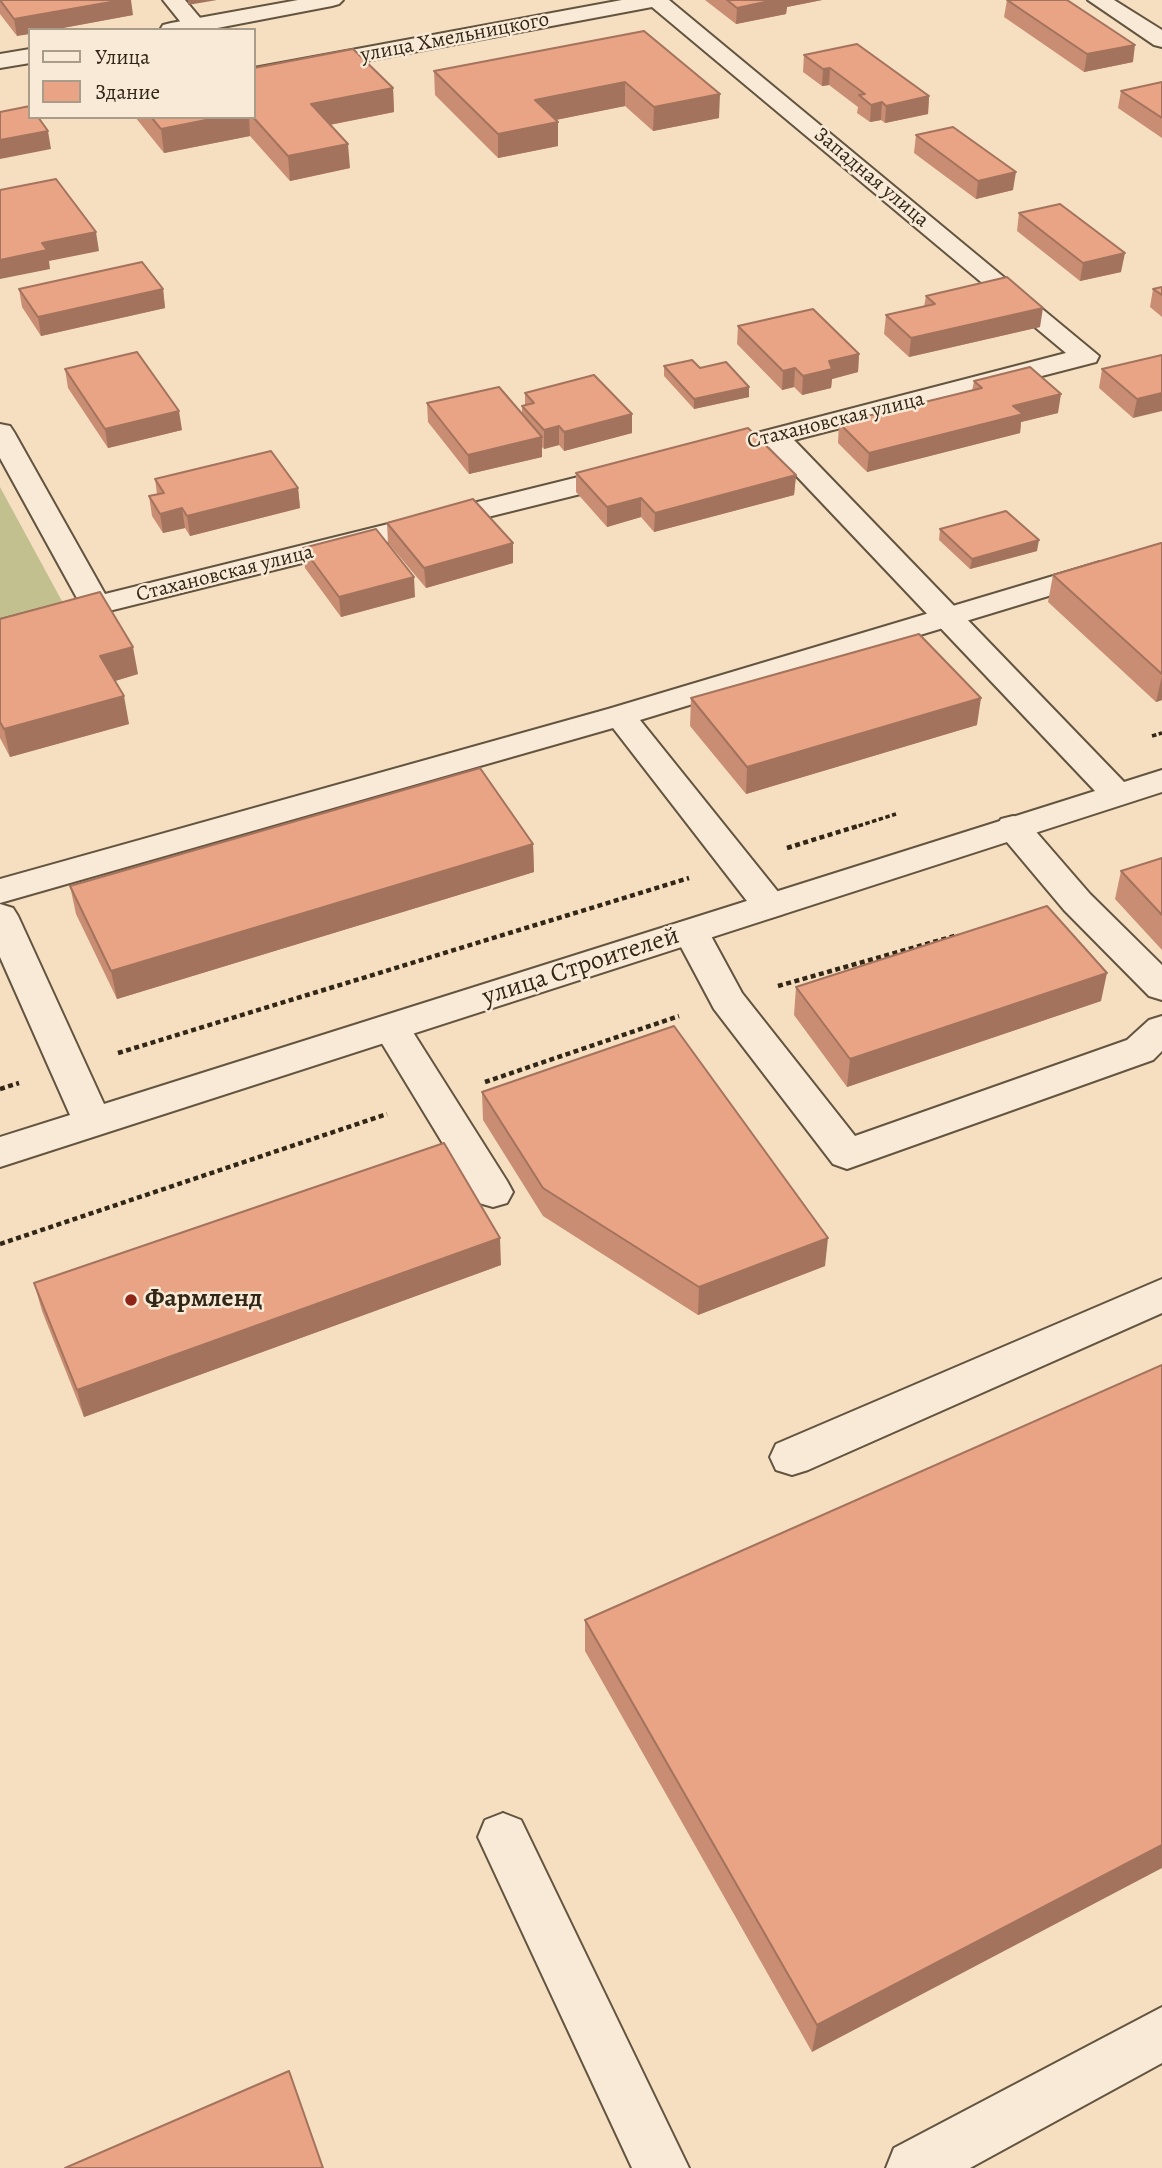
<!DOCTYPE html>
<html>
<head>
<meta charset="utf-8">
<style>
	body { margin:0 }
	#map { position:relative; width:1162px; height:2168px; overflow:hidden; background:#f5dfc0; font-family:Alegreya,serif }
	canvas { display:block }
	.legend { position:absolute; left:28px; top:28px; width:228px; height:91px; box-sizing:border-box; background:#f8ead6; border:2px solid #a99c89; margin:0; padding:9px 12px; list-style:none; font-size:21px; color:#322616 }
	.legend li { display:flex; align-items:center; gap:14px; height:35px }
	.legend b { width:35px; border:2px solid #a99c89 }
</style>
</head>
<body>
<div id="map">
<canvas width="1162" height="2168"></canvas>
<ul class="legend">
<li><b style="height:9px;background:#f8ead6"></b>Улица</li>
<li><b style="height:19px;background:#e9a485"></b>Здание</li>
</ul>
</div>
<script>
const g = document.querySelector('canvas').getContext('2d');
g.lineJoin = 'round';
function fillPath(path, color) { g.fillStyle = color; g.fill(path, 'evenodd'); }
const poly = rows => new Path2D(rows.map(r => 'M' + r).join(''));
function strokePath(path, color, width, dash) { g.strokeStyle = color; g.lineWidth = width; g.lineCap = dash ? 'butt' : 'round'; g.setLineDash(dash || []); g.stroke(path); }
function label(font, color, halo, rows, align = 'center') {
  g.font = font + ' Alegreya,serif'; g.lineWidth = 5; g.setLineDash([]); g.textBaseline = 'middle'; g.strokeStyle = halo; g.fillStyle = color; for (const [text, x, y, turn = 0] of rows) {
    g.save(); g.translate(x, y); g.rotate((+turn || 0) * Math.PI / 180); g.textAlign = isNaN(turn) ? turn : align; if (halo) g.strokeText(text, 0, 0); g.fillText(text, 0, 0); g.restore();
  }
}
fillPath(poly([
	[0,487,63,603,0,619]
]), '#c1c08e');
const lane = poly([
	[163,0,185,0,206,25,203,30,187,30,163,0],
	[1100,562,1111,565,1115,571,1111,577,640,720,783,898,788,906,783,914,770,918,757,914,613,728,0,903,0,879,608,709,1100,562],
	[1013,816,1025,819,1090,894,1162,965,1162,1000,1149,996,1064,910,1001,835,996,827,1001,819,1013,816],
	[691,920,704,923,742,993,855,1136,1127,1040,1149,1020,1162,1016,1162,1051,1153,1060,847,1169,833,1164,714,1009,673,932,678,923,691,920],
	[391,1014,404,1018,507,1181,513,1192,507,1203,493,1207,479,1203,372,1027,378,1018,391,1014],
	[1162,1279,1162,1313,808,1470,792,1475,776,1470,770,1457,776,1444,1162,1279],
	[503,1813,521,1820,689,2168,632,2168,478,1837,485,1820,503,1813],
	[1162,2007,1162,2063,970,2168,886,2168,894,2148,1162,2007]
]);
const street = poly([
	[298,0,343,0,339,4,332,6,207,30,160,30,163,25,171,23,298,0],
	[622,0,669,0,1099,356,1096,362,794,440,1124,782,1162,770,1162,792,0,1167,0,1137,70,1115,0,957,0,904,13,908,18,916,104,1104,1095,791,769,447,709,463,699,460,695,454,699,448,1066,353,652,7,254,82,254,68,622,0],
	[1088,0,1114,0,1162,30,1162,47,1154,45,1088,0],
	[30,49,30,63,0,68,0,54,30,49],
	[0,424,10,426,14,432,105,594,627,465,637,468,641,474,637,480,0,638,0,620,78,600,0,458,0,424]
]);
strokePath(lane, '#635440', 4);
strokePath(street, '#635440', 4);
strokePath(poly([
	[1152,736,1162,733],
	[852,828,896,814]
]), '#322616', 3.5, [4.5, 2.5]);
strokePath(poly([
	[787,848,858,826],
	[778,986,958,935],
	[118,1053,689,878],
	[485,1082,679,1016],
	[0,1089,19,1083],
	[0,1244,387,1114]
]), '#322616', 4.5, [5, 3.5]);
fillPath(lane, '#f8ead6');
fillPath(street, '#f8ead6');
fillPath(poly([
	[0,0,133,15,52,30,30,30,17,36,0,14],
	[705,0,822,0,787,7,786,14,736,24],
	[1007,0,1133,62,1084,72,1004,17],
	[644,31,719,118,653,131,625,106,556,120,558,146,498,158,435,95,434,71],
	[804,55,929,96,928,114,885,123,881,120,870,122,857,113,858,107,829,85,822,86,803,72],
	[1162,82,1162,138,1118,108,1121,91],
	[393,88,394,112,330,125,350,168,290,181,250,136,164,153,135,117,254,117],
	[916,135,1013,190,976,199,914,153],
	[1019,213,1121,272,1080,281,1017,231],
	[1162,287,1162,317,1150,307,1153,289],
	[19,289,163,289,165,308,41,336,22,307],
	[926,296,1040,327,909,357,884,334,886,315,924,307],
	[738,326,859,354,858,372,832,379,831,388,802,395,794,387,782,390,737,344],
	[1162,355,1133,418,1099,388,1102,369],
	[664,366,700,368,749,387,749,397,694,409,664,376],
	[65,369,182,430,108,448,68,388],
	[974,381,1058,413,1021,422,1020,433,867,472,838,443,839,423,972,391],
	[525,393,632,414,632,433,564,451,559,445,544,449,542,447,542,457,469,474,428,422,427,403,522,414,522,406,525,405],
	[576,473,796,475,794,495,654,532,641,517,607,527,576,492],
	[155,479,298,488,300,508,190,536,185,528,163,533,152,516,149,496,157,494],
	[387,523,513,543,513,563,426,588,388,543],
	[940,529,1037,551,970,569,939,540],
	[1162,543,1162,700,1156,702,1048,602,1053,575],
	[303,548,415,597,341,617,305,568],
	[0,619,138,674,115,681,129,724,10,757,0,738],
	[691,698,977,725,746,794,690,726],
	[533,844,534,872,117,999,76,914,70,886],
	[1162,858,1162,950,1115,899,1121,871],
	[796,987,1101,1001,847,1087,794,1015],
	[482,1092,825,1266,698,1315,543,1216,483,1120],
	[501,1265,84,1417,42,1311,34,1283],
	[1162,1365,812,2052,585,1651,585,1620]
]), '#c88d72');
fillPath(poly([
	[122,0,131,0,133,15,52,30,30,30,30,34,17,36,14,19],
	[188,0,217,0,188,5],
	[774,0,822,0,787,7,786,14,736,24,737,8],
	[1135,45,1133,62,1084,72,1087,54],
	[830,68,829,85,822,86,823,69],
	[625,82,625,106,535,124,535,100],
	[393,88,394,112,313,128,311,104],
	[720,94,719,118,653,131,654,107],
	[929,96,928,114,885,123,886,106],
	[882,102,881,120,870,122,871,105],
	[221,117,249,117,250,136,164,153,161,129],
	[558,122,558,146,498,158,498,134],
	[48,131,51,149,0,159,0,140],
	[348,144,350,168,290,181,288,156],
	[1016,172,1013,190,976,199,978,181],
	[96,232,99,251,49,261,50,269,0,279,0,260,42,243],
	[1125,253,1121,272,1080,281,1083,263],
	[163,289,165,308,41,336,38,317],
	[1043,308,1040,327,909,357,911,338],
	[859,354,858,372,832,379,831,388,802,395,803,376,829,361],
	[795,368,794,387,782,390,783,371],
	[749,387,749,397,694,409,694,399],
	[1162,393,1162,411,1133,418,1137,399],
	[1061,394,1058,413,1021,422,1020,433,867,472,869,453,1013,406],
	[179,411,182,430,108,448,105,429],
	[632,414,632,433,564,451,564,432],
	[559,426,559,445,544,449,544,430],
	[542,437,542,457,469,474,468,455],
	[796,475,794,495,654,532,655,513],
	[298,488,300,508,190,536,187,516],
	[641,498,641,517,607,527,607,507],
	[182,508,185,528,163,533,160,514],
	[1039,540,1037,551,970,569,972,559],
	[513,543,513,563,426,588,424,568],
	[414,577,415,597,341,617,339,597],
	[133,647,138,674,105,684,100,656],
	[1162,676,1162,700,1156,702],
	[124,696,129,724,10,757,4,729],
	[981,698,977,725,746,794,747,767],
	[533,844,534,872,117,999,111,971],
	[1107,973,1101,1001,847,1087,850,1059],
	[500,1238,501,1265,84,1417,77,1390],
	[828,1238,825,1266,698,1315,699,1287],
	[1162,1845,1162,1868,812,2052,817,2025]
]), '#a3735d');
const building = poly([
	[0,0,122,0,14,19,0,0],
	[727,0,774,0,737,8,727,0],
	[1007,0,1067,0,1135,45,1087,54,1007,0],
	[644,31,720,94,654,107,625,82,535,100,558,122,498,134,434,71,644,31],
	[857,44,929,96,886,106,882,102,871,105,859,95,865,94,830,68,823,69,804,55,857,44],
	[353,49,393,88,311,104,348,144,288,156,253,117,254,117,254,68,353,49],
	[1162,82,1162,118,1121,91,1162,82],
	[30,106,30,117,38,117,48,131,0,140,0,112,30,106],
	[151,117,221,117,161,129,151,117],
	[953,127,1016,172,978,181,916,135,953,127],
	[56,179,96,232,42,243,47,250,0,260,0,190,56,179],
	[1060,204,1125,253,1083,263,1019,213,1060,204],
	[142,262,163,289,38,317,19,289,142,262],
	[1007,277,1043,308,911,338,886,315,935,304,926,296,1007,277],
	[1162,287,1162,295,1153,289,1162,287],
	[813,309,859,354,829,361,832,369,803,376,795,368,783,371,738,326,813,309],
	[137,352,179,411,105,429,65,369,137,352],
	[1162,355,1162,393,1137,399,1102,369,1162,355],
	[692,360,700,368,726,362,749,387,694,399,664,366,692,360],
	[1030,367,1061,394,1013,406,1023,414,869,453,839,423,982,388,974,381,1030,367],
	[594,375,632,414,564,432,559,426,544,430,522,406,534,403,525,393,594,375],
	[499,387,542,437,468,455,427,403,499,387],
	[748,428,796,475,655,513,641,498,607,507,576,473,748,428],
	[271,451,298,488,187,516,182,508,160,514,149,496,164,493,155,479,271,451],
	[473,499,513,543,424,568,387,523,473,499],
	[1006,511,1039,540,972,559,940,529,1006,511],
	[376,529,414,577,339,597,303,548,376,529],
	[1161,543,1162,543,1162,674,1053,575,1161,543],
	[100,592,133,647,100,656,124,696,4,729,0,722,0,619,100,592],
	[919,634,981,698,747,767,691,698,919,634],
	[480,768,533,844,111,971,70,886,480,768],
	[1162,858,1162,915,1121,871,1162,858],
	[1047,906,1107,973,850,1059,796,987,1047,906],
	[674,1026,828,1238,699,1287,543,1188,482,1092,674,1026],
	[444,1143,500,1238,77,1390,34,1283,444,1143],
	[1162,1365,1162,1845,817,2025,585,1620,1162,1365],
	[289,2071,323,2168,65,2168,289,2071]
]);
fillPath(building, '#e9a485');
strokePath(building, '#a3735d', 2);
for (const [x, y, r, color] of [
	[131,1300,7,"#8f2418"]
]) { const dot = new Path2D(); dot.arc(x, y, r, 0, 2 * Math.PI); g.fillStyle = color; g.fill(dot); strokePath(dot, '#f8ead6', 2.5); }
label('21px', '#322616', '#f8ead6', [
	["улица Хмельницкого",455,38,-11],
	["Западная улица",871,178,40],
	["Стахановская улица",836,421,-14],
	["Стахановская улица",225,574,-14]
]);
label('26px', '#322616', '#f8ead6', [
	["улица Строителей",581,967,-18]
]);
label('bold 26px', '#322616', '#f8ead6', [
	["Фармленд",145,1300]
], 'left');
</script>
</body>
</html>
